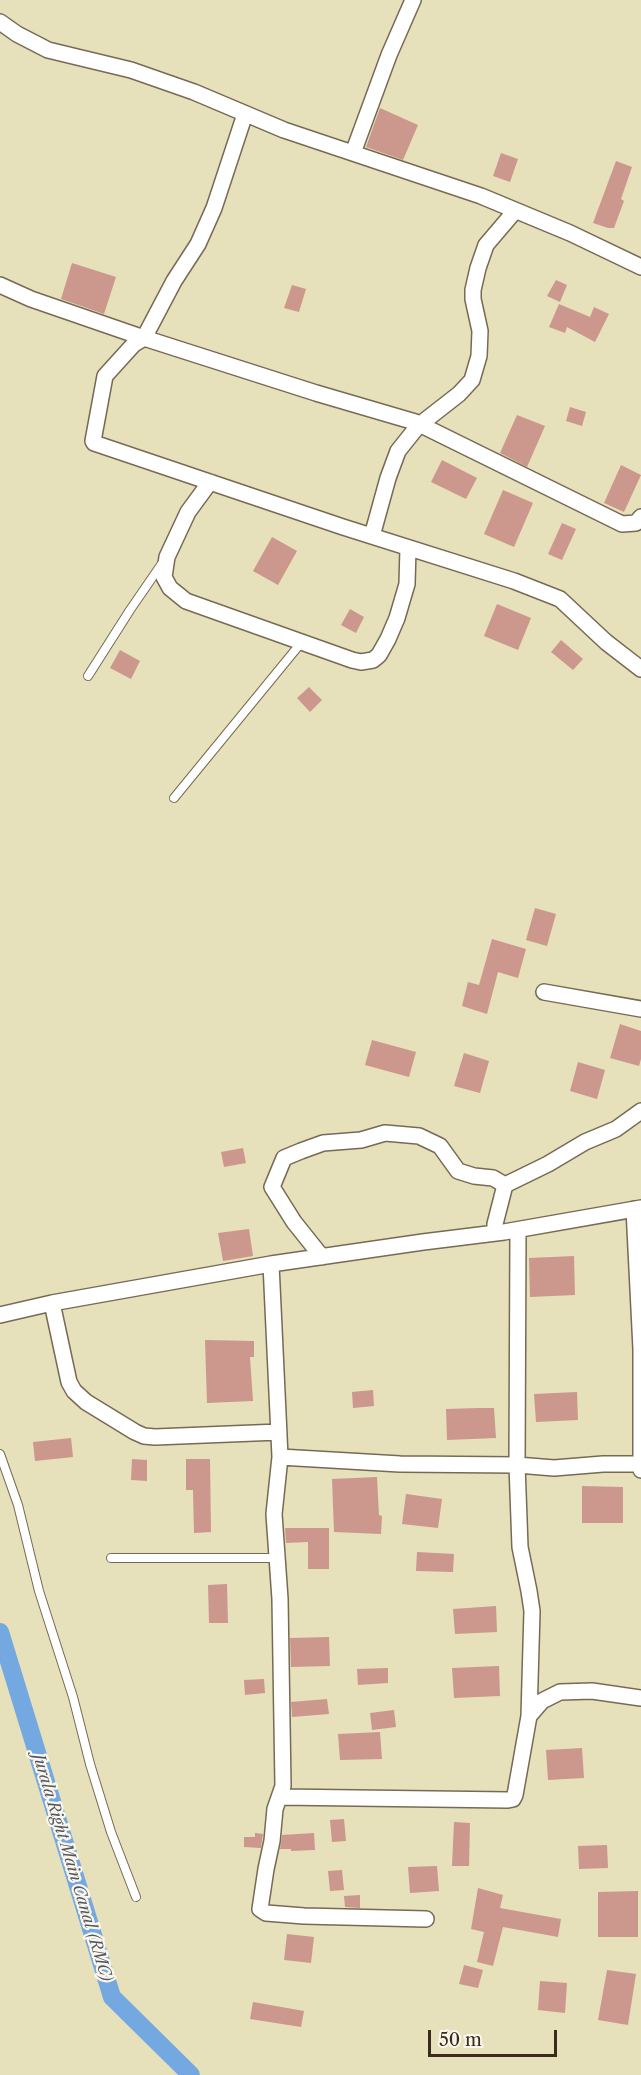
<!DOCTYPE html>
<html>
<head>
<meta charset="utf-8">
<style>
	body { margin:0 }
	#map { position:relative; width:641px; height:2075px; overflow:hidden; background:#e6e0bb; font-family:"Libre Caslon Text",serif }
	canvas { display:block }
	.scale { position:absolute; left:428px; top:2030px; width:129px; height:27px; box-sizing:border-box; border:3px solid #3b2a1e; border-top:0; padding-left:8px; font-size:18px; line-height:21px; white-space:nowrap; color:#3b2a1e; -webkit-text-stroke:4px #fbf7ec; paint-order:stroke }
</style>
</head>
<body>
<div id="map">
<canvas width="641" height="2075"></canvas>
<div class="scale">50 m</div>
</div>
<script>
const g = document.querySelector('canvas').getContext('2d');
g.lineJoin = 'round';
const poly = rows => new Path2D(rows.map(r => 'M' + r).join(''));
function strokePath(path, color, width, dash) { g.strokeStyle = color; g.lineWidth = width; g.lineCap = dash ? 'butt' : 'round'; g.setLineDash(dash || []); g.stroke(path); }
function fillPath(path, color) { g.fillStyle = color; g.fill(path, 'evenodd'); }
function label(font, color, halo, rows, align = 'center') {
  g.font = font + ' "Libre Caslon Text",serif'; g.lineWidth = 4.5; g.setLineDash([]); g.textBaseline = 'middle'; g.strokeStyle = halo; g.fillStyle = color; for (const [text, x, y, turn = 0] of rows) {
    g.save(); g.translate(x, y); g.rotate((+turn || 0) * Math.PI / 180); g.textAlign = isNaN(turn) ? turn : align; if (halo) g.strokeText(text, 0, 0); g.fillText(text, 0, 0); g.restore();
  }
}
strokePath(poly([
	[0,1632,112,1997,191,2075]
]), '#73a8e0', 18);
fillPath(poly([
	[380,108,418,125,403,160,366,147],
	[501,153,518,159,510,182,493,176],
	[616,161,632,167,621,199,624,201,614,228,608,228,593,223],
	[72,263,116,277,104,314,61,299],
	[556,280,567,285,560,302,547,296],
	[292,285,306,289,299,312,284,308],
	[559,304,590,317,594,307,609,314,595,342,567,327,565,333,549,327],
	[570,407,586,412,582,426,566,421],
	[517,415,545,426,527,467,500,453],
	[442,460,477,478,466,499,431,482],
	[621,465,641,475,624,512,604,503],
	[503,490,533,503,514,547,484,534],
	[562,523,576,529,562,560,548,554],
	[272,537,297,551,278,585,253,571],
	[497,604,531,618,518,650,484,636],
	[350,609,364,617,356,633,341,625],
	[561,640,583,659,573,670,551,652],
	[120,650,140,661,131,679,110,668],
	[309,687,322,700,310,712,297,698],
	[535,908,556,914,547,946,526,940],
	[492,939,526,949,518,978,498,972,487,1014,462,1006,468,982,479,985],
	[620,1024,641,1031,641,1059,639,1066,610,1058],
	[372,1040,416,1052,409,1077,365,1065],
	[464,1053,489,1061,480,1093,454,1086],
	[578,1062,605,1070,597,1099,570,1091],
	[243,1148,246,1163,224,1167,221,1152],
	[249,1229,253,1256,223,1261,218,1233],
	[574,1256,575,1295,530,1297,529,1258],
	[205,1340,254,1341,254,1357,250,1357,253,1401,207,1403],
	[373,1390,374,1406,353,1408,352,1392],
	[577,1392,578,1420,536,1422,534,1394],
	[478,1408,494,1408,496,1438,447,1440,446,1409],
	[71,1438,73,1457,35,1461,33,1442],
	[132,1459,147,1460,147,1481,131,1480],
	[186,1459,210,1459,211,1532,194,1533,193,1490,186,1490],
	[377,1477,379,1515,382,1516,381,1534,334,1532,332,1479],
	[582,1486,623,1487,623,1523,582,1523],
	[406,1494,442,1499,438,1528,402,1524],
	[285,1528,329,1528,329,1569,308,1569,308,1542,286,1543],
	[417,1552,454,1554,453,1572,416,1571],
	[227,1584,228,1623,209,1623,208,1585],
	[496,1606,497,1632,455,1634,453,1609],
	[329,1637,330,1666,291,1667,290,1638],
	[499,1666,500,1696,454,1698,452,1668],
	[388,1668,388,1683,358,1685,357,1669],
	[264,1679,265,1693,245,1695,244,1680],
	[327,1699,329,1714,292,1717,291,1702],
	[394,1710,396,1727,372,1730,370,1713],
	[380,1732,382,1759,340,1760,338,1734],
	[582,1748,584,1778,548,1780,546,1750],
	[344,1819,346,1841,332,1842,330,1820],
	[454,1822,470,1823,469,1866,452,1866],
	[255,1833,263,1834,261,1848,244,1847,244,1837,255,1837],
	[314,1833,315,1850,291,1851,291,1849,280,1849,282,1835],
	[607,1845,608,1868,579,1869,578,1846],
	[437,1866,439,1891,410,1893,408,1867],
	[342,1870,344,1890,330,1891,328,1871],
	[478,1888,503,1895,500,1908,561,1919,558,1937,503,1927,493,1966,477,1962,484,1932,471,1929],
	[638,1891,638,1937,598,1937,598,1892],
	[360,1895,360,1908,345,1907,344,1896],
	[287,1934,314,1937,311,1963,284,1960],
	[464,1965,483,1970,478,1988,459,1984],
	[607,1970,636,1974,628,2025,598,2020],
	[540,1981,567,1983,565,2013,538,2010],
	[253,2002,304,2011,301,2027,250,2019]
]), '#cc978d');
const service = poly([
	[88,676,130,610,163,562],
	[174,798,301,643],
	[0,1454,18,1505,39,1591,73,1697,90,1764,111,1832,136,1897],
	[111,1558,277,1558]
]);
const minor = poly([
	[0,22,17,34,48,50,131,70,194,92,284,130,481,196,570,233,641,267],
	[245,114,214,208,198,244,174,281,144,338,134,344,105,376,93,441,94,443,343,527,514,581,560,599,606,642,641,669],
	[353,153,389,55,413,0],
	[0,285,31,299,144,338,316,393,415,422,622,524,636,523,641,517],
	[210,482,188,512,167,557,164,577,170,588,186,601,352,660,361,662,373,660,379,655,388,639,397,618,407,584,408,548],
	[372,536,388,478,398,451,418,426,459,394,472,380,479,356,480,331,473,299,473,290,478,268,486,245,515,211],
	[544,992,641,1009],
	[634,1209,641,1349,641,1470],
	[495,1233,495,1224,505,1185,548,1164,585,1142,616,1129,641,1111],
	[322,1257,294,1222,272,1187,284,1158,301,1151,323,1143,361,1140,385,1133,419,1136,440,1146,458,1171,474,1176,493,1178,505,1185],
	[271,1264,280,1457,274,1514,280,1599,283,1786,275,1809,272,1841,266,1869,260,1909,266,1913,304,1916,426,1919],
	[52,1303,69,1382,74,1391,86,1402,135,1432,144,1436,155,1437,279,1432],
	[0,1315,52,1303,271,1264,423,1242,504,1232,641,1208],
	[280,1457,400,1464,517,1465,554,1468,603,1464,641,1464],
	[529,1716,542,1701,560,1692,592,1691,641,1698],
	[280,1797,508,1800,513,1799,515,1795,529,1716,532,1611,529,1591,520,1547,517,1465,518,1230]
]);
strokePath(service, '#776a55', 10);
strokePath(minor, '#776a55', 18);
strokePath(service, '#fff', 8);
strokePath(minor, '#fff', 15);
label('italic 16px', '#4f5662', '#fbf7ec', [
	["Jurala Right Main Canal (RMC)",72,1868,73]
]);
</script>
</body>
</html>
